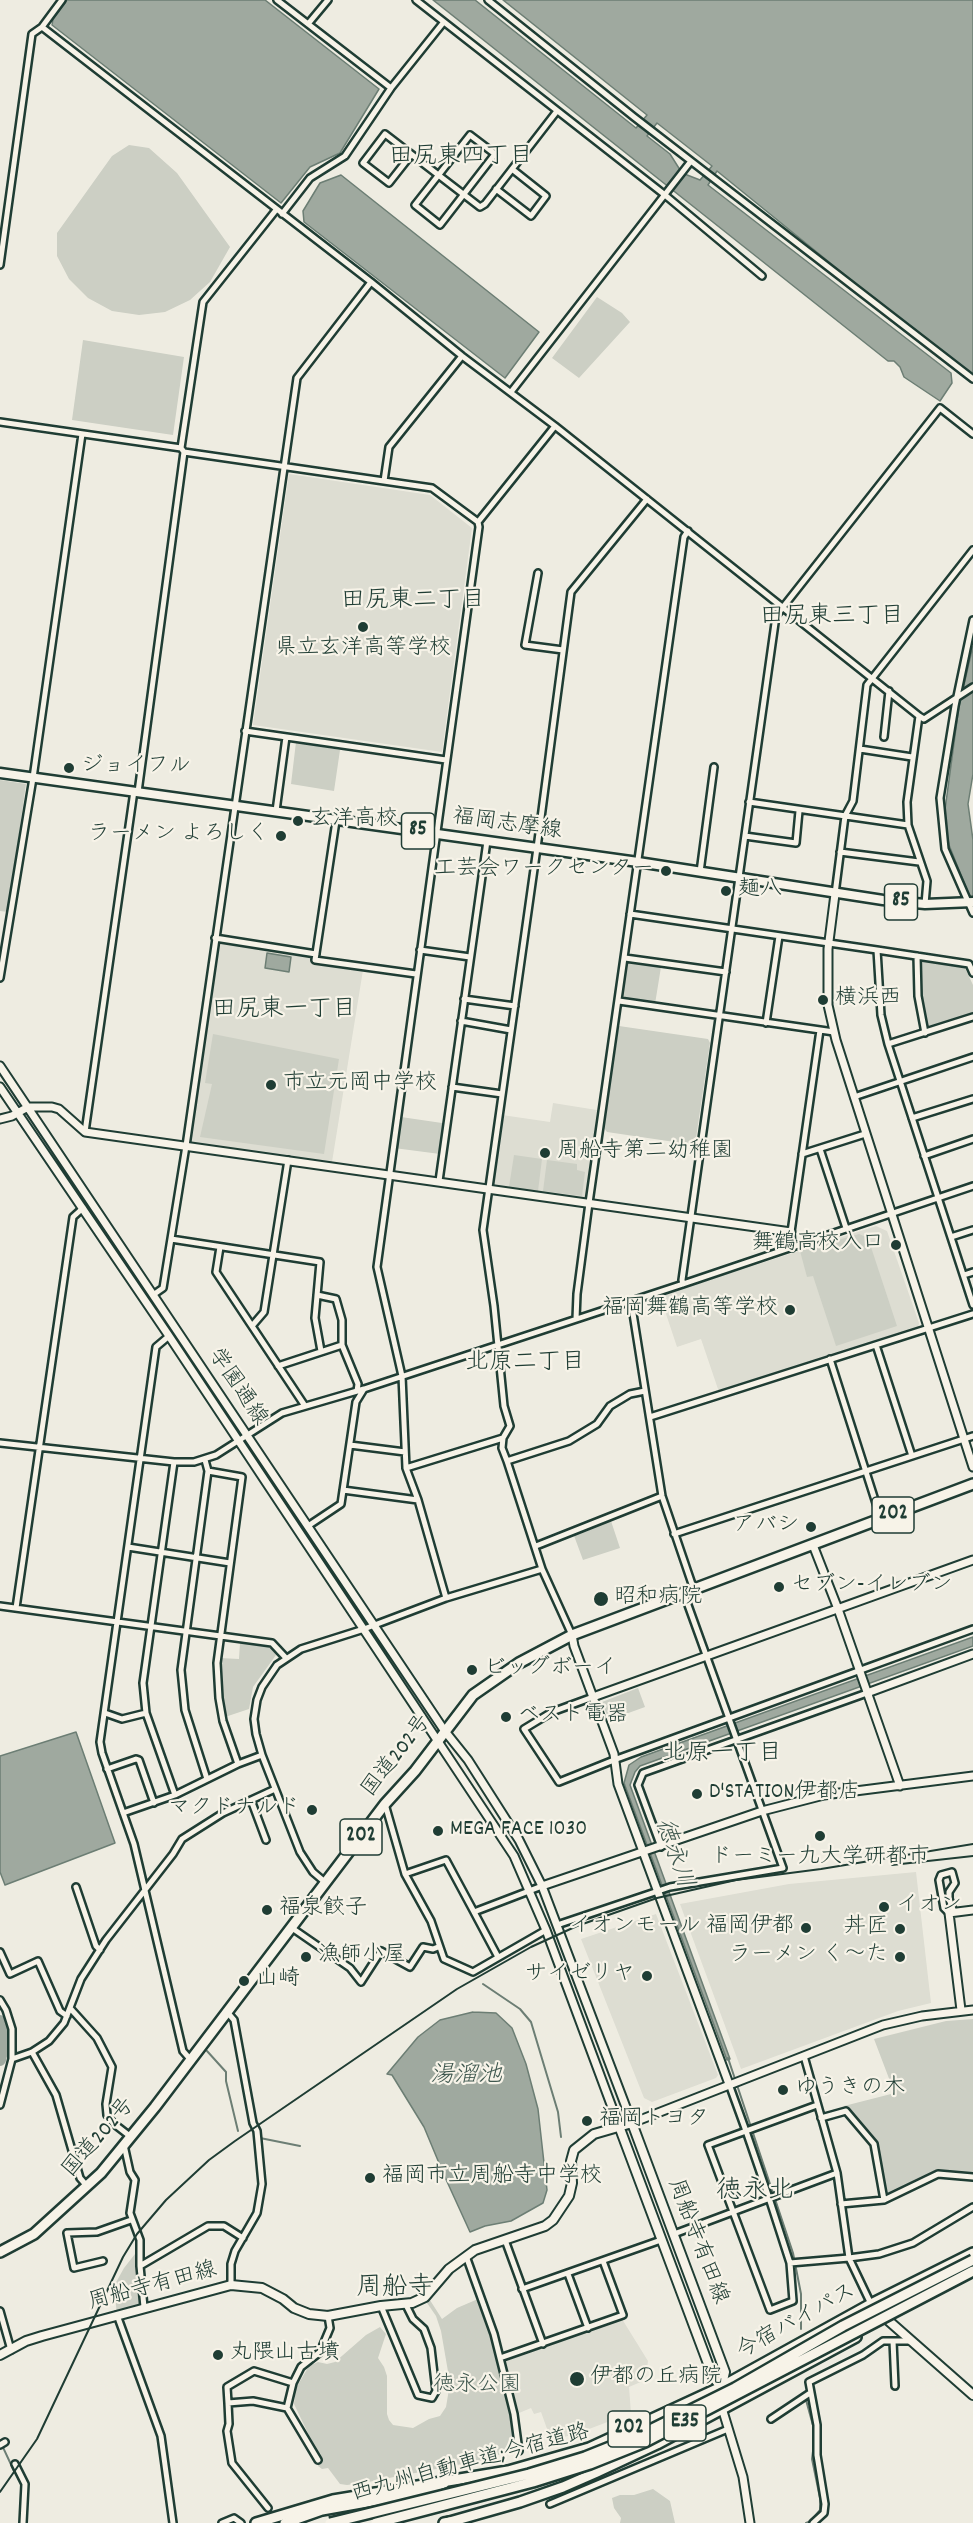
<!DOCTYPE html>
<html>
<head>
<meta charset="utf-8">
<style>
	body { margin:0 }
	canvas { display:block; background:#eeece1 }
</style>
</head>
<body>
<canvas width="973" height="2523"></canvas>
<script>
const g = document.querySelector('canvas').getContext('2d');
g.lineJoin = 'round';
function fillPath(path, color) { g.fillStyle = color; g.fill(path, 'evenodd'); }
const poly = rows => new Path2D(rows.map(r => 'M' + r).join(''));
function strokePath(path, color, width, dash) { g.strokeStyle = color; g.lineWidth = width; g.lineCap = dash ? 'butt' : 'round'; g.setLineDash(dash || []); g.stroke(path); }
function label(font, color, halo, rows, align = 'center') {
  g.font = font + ' Dekko,"Klee One",sans-serif'; g.lineWidth = 4.5; g.setLineDash([]); g.textBaseline = 'middle'; g.strokeStyle = halo; g.fillStyle = color; for (const [text, x, y, turn = 0] of rows) {
    g.save(); g.translate(x, y); g.rotate((+turn || 0) * Math.PI / 180); g.textAlign = isNaN(turn) ? turn : align; if (halo) g.strokeText(text, 0, 0); g.fillText(text, 0, 0); g.restore();
  }
}
fillPath(poly([
	[289,474,430,495,472,528,442,752,253,725],
	[218,941,313,955,312,963,363,970,332,1162,192,1143,190,1141],
	[553,1103,597,1110,587,1199,495,1185,492,1183,502,1115,550,1122],
	[876,1226,887,1231,919,1323,918,1329,719,1392,701,1339,677,1347,660,1296],
	[916,1872,931,2003,898,2011,741,2069,680,1904,789,1884],
	[656,1914,718,2075,716,2078,652,2102,644,2098,581,1939],
	[622,2319,648,2361,646,2376,643,2381,629,2387,631,2413,576,2434,551,2440,541,2412,534,2414,531,2408,519,2413,504,2362]
]), '#ddddd2');
fillPath(poly([
	[129,145,149,148,177,173,230,247,210,282,190,300,165,312,139,315,112,311,88,298,69,279,57,256,57,233,112,156],
	[597,297,622,313,630,322,579,378,552,358],
	[83,340,184,357,173,435,72,420],
	[296,742,340,750,334,791,291,784],
	[0,780,26,784,8,912,0,911],
	[629,961,661,967,655,1004,627,999,622,996,626,964],
	[921,961,961,966,965,968,973,985,973,1014,930,1028,927,1026,920,997,919,963],
	[619,1026,708,1039,710,1043,695,1145,607,1132,604,1128],
	[213,1034,339,1059,324,1154,200,1137,212,1084,205,1083],
	[401,1117,442,1123,444,1126,440,1154,394,1148],
	[514,1155,542,1159,538,1191,509,1187],
	[547,1160,577,1164,577,1170,585,1172,582,1196,543,1191],
	[859,1234,868,1238,897,1326,836,1346,813,1276,807,1277,800,1251],
	[610,1518,620,1548,583,1560,573,1533],
	[240,1643,271,1647,276,1655,253,1687,249,1709,225,1717,219,1671,220,1658,239,1659],
	[638,1688,645,1707,609,1720,602,1702],
	[973,2019,973,2175,933,2171,890,2196,886,2193,876,2141,844,2106,891,2094,893,2089,874,2039,946,2021],
	[135,2254,144,2307,117,2315,114,2286,124,2268],
	[428,2297,442,2319,457,2308,478,2299,490,2331,514,2420,513,2444,508,2451,488,2459,368,2482,347,2485,340,2484,328,2468,322,2469,318,2466,317,2452,294,2404,296,2388,309,2366,318,2362,327,2364,335,2362,366,2335,380,2327,386,2334,378,2358,384,2367,387,2376,387,2414,389,2420,393,2425,413,2428,429,2419,440,2416,446,2407,450,2383,441,2331,436,2316,425,2300],
	[653,2489,670,2501,675,2523,620,2523,621,2518,614,2508,612,2498,620,2495,634,2495]
]), '#cccfc4');
const water = poly([
	[67,0,265,0,379,89,340,153,310,167,281,203,52,25,53,19,67,0],
	[433,0,475,0,636,128,647,115,503,0,973,0,973,379,717,171,708,185,951,373,952,383,940,401,904,377,900,367,894,361,888,361,433,0],
	[657,123,712,166,700,180,682,173,670,154,647,136,657,123],
	[341,175,539,332,505,378,304,222,303,211,320,183,341,175],
	[973,646,973,774,968,804,973,840,973,905,949,845,944,817,959,706,973,646],
	[267,953,291,957,289,972,265,968,267,953],
	[973,1637,973,1646,640,1766,635,1772,630,1785,730,2059,727,2060,624,1783,629,1765,641,1757,973,1637],
	[76,1732,115,1843,5,1885,0,1872,0,1756,76,1732],
	[473,2012,496,2013,512,2028,526,2064,538,2109,547,2190,543,2203,511,2221,485,2226,470,2232,444,2175,424,2127,392,2075,387,2074,418,2037,440,2020,473,2012]
]);
fillPath(water, '#9fa99f');
strokePath(water, '#6c7e74', 1.5);
strokePath(poly([
	[483,1984,520,2009,531,2022,558,2112,561,2137],
	[207,2051,226,2072,226,2081,238,2131],
	[728,2058,793,2253,801,2294,801,2329],
	[260,2138,300,2146],
	[806,2400,814,2429],
	[0,2441,14,2471],
	[806,2523,811,2521,820,2510,820,2498,812,2459,815,2435]
]), '#6c7e74', 2);
strokePath(poly([
	[0,2021,3,2028,3,2047,0,2060]
]), '#9fa99f', 12);
const minor = poly([
	[277,0,391,88],
	[416,0,665,195,762,276],
	[488,0,634,117,973,379],
	[308,24,328,0],
	[42,27,371,282,462,356,555,426,919,716,924,719,973,687],
	[470,135,495,154,440,225,415,205,470,135],
	[411,155,389,183,363,163,385,134,480,207,485,204,557,111],
	[496,189,531,216,546,196,512,169],
	[282,214,310,178,345,156,391,88,443,23],
	[0,265,32,34,42,27,62,0],
	[511,392,691,161],
	[0,422,181,448,184,452,432,488,478,522,479,527,377,1267,402,1376,406,1468,418,1500,446,1598],
	[181,448,203,302,276,210],
	[384,481,389,447,462,356],
	[478,522,555,426],
	[538,573,525,645,563,650],
	[973,620,955,706,940,798,945,849,973,913],
	[919,716,907,802,908,825,927,881,925,904],
	[245,731,446,760],
	[884,737,889,691],
	[860,749,912,757],
	[138,792,184,452],
	[749,802,908,825],
	[276,811,286,737],
	[336,821,315,960,416,974],
	[745,836,796,843,799,811],
	[840,852,919,862],
	[700,872,714,767],
	[835,894,845,816,853,801,867,685,973,550],
	[630,914,877,950,881,1015,888,1044,973,1305],
	[215,938,316,954],
	[420,950,470,957],
	[877,950,969,964,973,973],
	[917,956,918,996,925,1033],
	[625,958,726,972],
	[0,978,33,778,82,434],
	[464,999,515,1006],
	[619,1001,834,1032],
	[461,1021,511,1030],
	[766,1023,779,936],
	[888,1044,973,1017],
	[452,1087,502,1094],
	[854,1097,973,1057],
	[912,1118,973,1099],
	[85,1132,134,791],
	[820,1149,846,1228],
	[802,1154,865,1134],
	[924,1156,973,1139],
	[439,1181,487,841],
	[951,1237,973,1230],
	[171,1239,320,1262,315,1318,321,1351],
	[220,1247,216,1272,305,1406],
	[792,1248,791,1232,820,1030],
	[964,1275,973,1272],
	[683,1284,682,1280,776,616,940,408,973,434],
	[153,1295,163,1288,186,1146,297,378,371,282],
	[317,1295,336,1299,342,1320,342,1345],
	[631,1301,662,1496,694,1590],
	[576,1319,577,1294,589,1203,684,537,688,531],
	[252,1326,264,1312,288,1160],
	[169,1336,156,1347,100,1742,102,1753,134,1844,183,2051,190,2059],
	[876,1345,912,1456],
	[830,1359,881,1519],
	[278,1366,342,1345,358,1384,357,1391],
	[650,1417,973,1314],
	[0,1443,174,1462,194,1462,216,1455,282,1413,364,1389],
	[350,1445,405,1452],
	[205,1460,208,1471,242,1477,217,1663,219,1698,223,1721,238,1764],
	[507,1461,502,1448,503,1438,510,1426,504,1406,494,1306,483,1230,537,848,571,592,647,499],
	[174,1462,143,1683,146,1713,175,1795],
	[406,1468,503,1438],
	[343,1490,418,1500],
	[308,1526,341,1504,356,1402,364,1389,683,1284,973,1186],
	[674,1534,973,1436],
	[536,1546,662,1496],
	[128,1547,230,1563],
	[542,1569,507,1461,569,1441,597,1424,610,1406,630,1394,645,1391],
	[0,1606,272,1643,286,1658],
	[16,1608,73,1217,83,1208],
	[593,1697,552,1712,524,1729,559,1782,614,1760,973,1629],
	[105,1713,122,1719,146,1713],
	[107,1769,136,1759,139,1760,154,1803],
	[207,1779,185,1710,181,1670,208,1471],
	[251,1800,266,1840],
	[385,1804,405,1874,446,1860,474,1912,542,1886],
	[123,1813,175,1795,238,1764,262,1755],
	[661,1847,638,1785,643,1773,867,1693],
	[405,1874,431,1921,444,1959,473,1972,546,1930],
	[326,1883,313,1872,300,1852,262,1755,256,1734,254,1719,257,1700,262,1687,277,1665,301,1649,364,1629,446,1598,542,1569,572,1635],
	[76,1887,96,1946,100,1950],
	[474,1912,498,1957],
	[949,1913,944,1908,939,1880,941,1875,952,1872,955,1883,949,1892,949,1899,954,1912],
	[557,1925,670,1887,783,1868,684,1594],
	[292,1928,350,1968,361,1982,381,1951,410,1967,423,1947,433,1949,438,1947],
	[0,1952,10,1974,38,1961,60,2011,67,2016],
	[0,2000,6,2010,12,2029,12,2059],
	[70,2008,97,2038,112,2067,106,2104,107,2115,113,2123,131,2137],
	[227,2012,234,2020,253,2123,257,2131,262,2184,257,2213,235,2251,231,2264,231,2285],
	[32,2052,56,2095,80,2178,87,2186],
	[729,2084,746,2131,769,2198,790,2263,793,2301,770,2310,708,2145,746,2131,817,2105],
	[0,2105,12,2059,32,2052,49,2041,64,2023,81,1979,106,1940,173,1854,182,1839,223,1813,275,1789],
	[821,2118,846,2111,874,2144,884,2200,938,2174,973,2177],
	[124,2145,130,2172,135,2180,130,2213,140,2240,140,2266],
	[841,2204,884,2200],
	[674,2234,837,2173],
	[505,2240,543,2344],
	[466,2256,494,2334,514,2414,519,2451],
	[103,2261,74,2268,67,2233,97,2232,131,2220],
	[790,2263,849,2258,837,2173,804,2056],
	[568,2274,588,2328],
	[522,2289,661,2240],
	[871,2304,849,2258,879,2254,913,2243,973,2207],
	[381,2306,418,2395,432,2398,436,2391,431,2348,424,2329,413,2319,406,2305],
	[144,2307,140,2266,208,2226,224,2226,243,2238],
	[0,2311,11,2350],
	[117,2315,161,2436,173,2523],
	[893,2341,895,2386],
	[500,2358,623,2315,603,2261],
	[228,2403,229,2424,227,2431,232,2463,268,2508],
	[287,2408,253,2401,228,2403,227,2387,254,2371,293,2383],
	[771,2419,810,2393],
	[0,2445,5,2442],
	[318,2460,287,2408,293,2383,301,2367,320,2352,330,2328,328,2316],
	[15,2464,25,2484,23,2523],
	[550,2504,728,2429],
	[222,2523,234,2518,241,2523],
	[813,2523,824,2513,825,2504,817,2455,817,2425,809,2382,863,2355,883,2341,910,2341]
]);
const tertiary = poly([
	[835,894,828,949,828,1005,836,1040,973,1467],
	[0,1066,444,1730,468,1760,519,1840,542,1886,632,2123,883,2025,922,2016,973,2010],
	[0,1087,169,1336,514,1856,546,1930,619,2126],
	[0,1119,12,1116,28,1107,52,1107,59,1109,85,1132,791,1232],
	[813,1545,838,1609,900,1786],
	[572,1635,574,1646,614,1754,618,1784,729,2084],
	[867,1693,973,1654],
	[593,1697,973,1560],
	[542,1886,762,1811,824,1795,973,1776],
	[961,2010,949,1913,973,1910],
	[722,2408,743,2477,750,2523]
]);
const secondary = poly([
	[619,2126,713,2377,721,2387],
	[873,2307,973,2395],
	[0,2355,26,2341,42,2336,231,2285,262,2288,283,2299,294,2308,309,2314,328,2316,381,2306,412,2303,425,2297,449,2269,475,2250,545,2226,553,2220,569,2196,572,2183,571,2161,574,2150,594,2134,632,2123,725,2372,721,2389]
]);
const primary = poly([
	[0,773,638,862,883,900,925,904,973,902]
]);
const trunk = poly([
	[0,2252,34,2234,101,2173,155,2107,385,1804,415,1771,473,1695,519,1663,572,1635,973,1484],
	[256,2523,333,2500,508,2471,589,2448,721,2387,871,2304,973,2253],
	[446,2523,520,2502,563,2487,595,2473,657,2444,856,2337]
]);
const motorway = poly([
	[285,2523,322,2510,417,2493,444,2483],
	[444,2523,450,2522]
]);
strokePath(minor, '#1f3d34', 10);
strokePath(tertiary, '#1f3d34', 11);
strokePath(secondary, '#1f3d34', 12);
strokePath(primary, '#1f3d34', 13);
strokePath(trunk, '#1f3d34', 14);
strokePath(motorway, '#1f3d34', 14);
strokePath(minor, '#f7f3e8', 5);
strokePath(tertiary, '#f7f3e8', 7);
strokePath(secondary, '#f7f3e8', 8);
strokePath(primary, '#f7f3e8', 8);
strokePath(trunk, '#f7f3e8', 9);
strokePath(motorway, '#f7f3e8', 9);
strokePath(poly([
	[892,1865,973,1856],
	[0,2492,37,2439,123,2257,137,2234,166,2200,209,2160,235,2141,457,1989,531,1947,577,1926,657,1898,736,1880,821,1869,973,1844]
]), '#1f3d34', 2);
const motorwayBridge = poly([
	[330,2523,529,2474,585,2457,640,2435,735,2388,843,2326,973,2260],
	[376,2523,533,2482,590,2464,645,2442,973,2271]
]);
strokePath(motorwayBridge, '#1f3d34', 14, []);
strokePath(motorwayBridge, '#f7f3e8', 9);
for (const [x, y, r, color] of [
	[363,627,6,"#1f3d34"],
	[69,768,6,"#1f3d34"],
	[298,821,6,"#1f3d34"],
	[281,836,6,"#1f3d34"],
	[666,871,6,"#1f3d34"],
	[726,891,6,"#1f3d34"],
	[823,1000,6,"#1f3d34"],
	[271,1085,6,"#1f3d34"],
	[545,1153,6,"#1f3d34"],
	[896,1245,6,"#1f3d34"],
	[790,1310,6,"#1f3d34"],
	[811,1527,6,"#1f3d34"],
	[779,1587,6,"#1f3d34"],
	[601,1599,8,"#1f3d34"],
	[472,1670,6,"#1f3d34"],
	[506,1717,6,"#1f3d34"],
	[697,1794,6,"#1f3d34"],
	[312,1810,6,"#1f3d34"],
	[438,1831,6,"#1f3d34"],
	[820,1836,6,"#1f3d34"],
	[884,1907,6,"#1f3d34"],
	[267,1910,6,"#1f3d34"],
	[806,1928,6,"#1f3d34"],
	[900,1929,6,"#1f3d34"],
	[306,1957,6,"#1f3d34"],
	[900,1957,6,"#1f3d34"],
	[647,1976,6,"#1f3d34"],
	[244,1981,6,"#1f3d34"],
	[783,2090,6,"#1f3d34"],
	[587,2121,6,"#1f3d34"],
	[370,2178,6,"#1f3d34"],
	[218,2355,6,"#1f3d34"],
	[577,2379,8,"#1f3d34"]
]) { const dot = new Path2D(); dot.arc(x, y, r, 0, 2 * Math.PI); g.fillStyle = color; g.fill(dot); strokePath(dot, '#f7f3e8', 2); }
for (const [x, y, w] of [
	[418,831,33],
	[901,902,33],
	[893,1515,42],
	[361,1837,42],
	[685,2423,42],
	[629,2429,42]
]) { const box = new Path2D(); box.roundRect(x - w / 2, y - 18, w, 36, 4.5); g.fillStyle = '#f7f3e8'; g.fill(box); strokePath(box, '#1f3d34', 1.5); }
label('bold 21px', '#1f3d34', null, [
	["85",418,831],
	["85",901,902],
	["202",893,1515],
	["202",361,1837],
	["E35",685,2423],
	["202",629,2429]
]);
label('22px', '#1f3d34', '#f7f3e8', [
	["県立玄洋高等学校",363,650,"center"],
	["ジョイフル",81,768],
	["玄洋高校",310,821],
	["ラーメン よろしく",269,836,"right"],
	["工芸会ワークセンター",654,871,"right"],
	["麺八",738,891],
	["横浜西",835,1000],
	["市立元岡中学校",283,1085],
	["周船寺第二幼稚園",557,1153],
	["舞鶴高校入口",884,1245,"right"],
	["福岡舞鶴高等学校",778,1310,"right"],
	["アバシ",799,1527,"right"],
	["セブン-イレブン",791,1587],
	["昭和病院",614,1599],
	["ビッグボーイ",484,1670],
	["ベスト電器",518,1717],
	["D'STATION伊都店",709,1794],
	["マクドナルド",300,1810,"right"],
	["MEGA FACE 1030",450,1831],
	["ドーミー九大学研都市",820,1859,"center"],
	["イオン",896,1907],
	["福泉餃子",279,1910],
	["イオンモール 福岡伊都",794,1928,"right"],
	["丼匠",888,1929,"right"],
	["漁師小屋",318,1957],
	["ラーメン く〜た",888,1957,"right"],
	["サイゼリヤ",635,1976,"right"],
	["山崎",256,1981],
	["ゆうきの木",795,2090],
	["福岡トヨタ",599,2121],
	["福岡市立周船寺中学校",382,2178],
	["丸隈山古墳",230,2355],
	["伊都の丘病院",590,2379]
], 'left');
label('22px', '#1f3d34', '#f7f3e8', [
	["福岡志摩線",507,826,8],
	["学園通線",236,1388,56],
	["国道202号",398,1757,-52],
	["国道202号",100,2139,-49],
	["周船寺有田線",696,2242,69],
	["周船寺有田線",153,2288,-15],
	["今宿バイパス",797,2323,-29],
	["西九州自動車道;今宿道路",471,2465,-15]
]);
label('22px', '#425a51', '#f7f3e8', [
	["徳永公園",477,2387]
]);
label('24px', '#1f3d34', '#f7f3e8', [
	["田尻東四丁目",461,159],
	["田尻東二丁目",413,603],
	["田尻東三丁目",832,619],
	["田尻東一丁目",284,1012],
	["北原二丁目",525,1365],
	["北原一丁目",722,1756]
]);
label('italic 24px', '#3f584f', '#f7f3e8', [
	["徳永川",672,1854,71],
	["湯溜池",466,2078]
]);
label('26px', '#1f3d34', '#f7f3e8', [
	["徳永北",755,2193],
	["周船寺",395,2290]
]);
</script>
</body>
</html>
